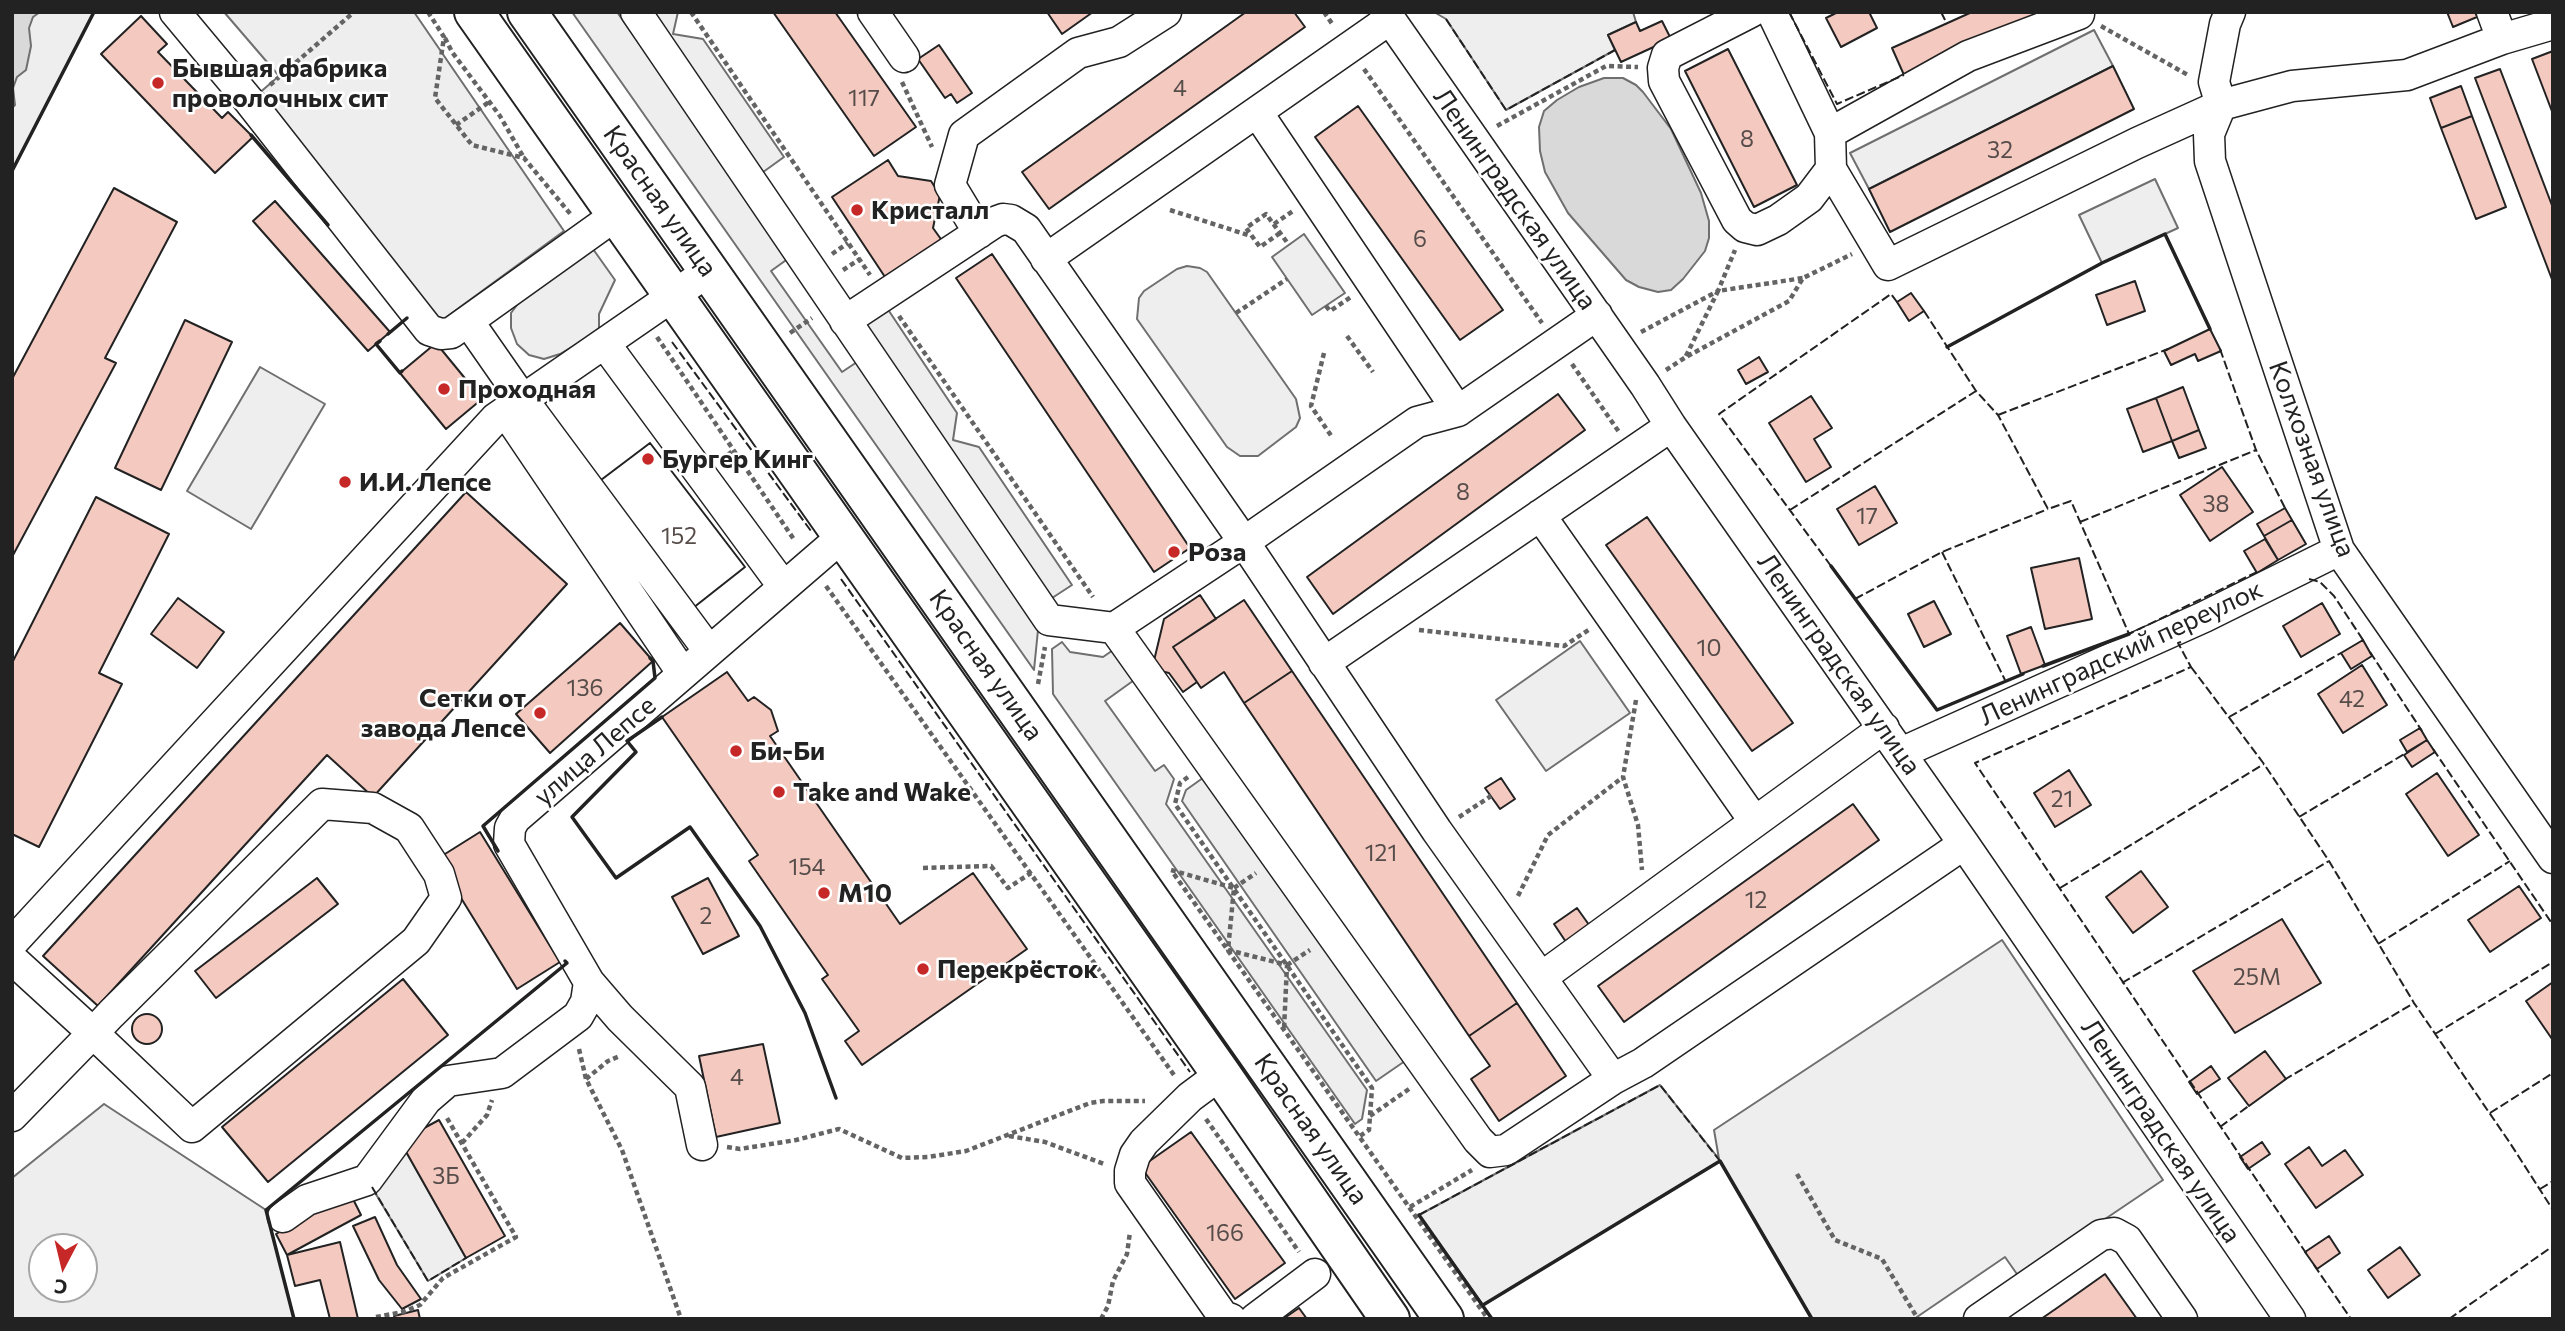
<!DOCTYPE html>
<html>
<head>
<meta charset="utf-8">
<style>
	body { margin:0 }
	#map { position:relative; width:2565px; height:1331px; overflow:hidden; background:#fff; font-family:Commissioner,sans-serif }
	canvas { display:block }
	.frame { position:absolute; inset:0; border:14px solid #222; pointer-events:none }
	.north { position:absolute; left:28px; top:1233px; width:70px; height:70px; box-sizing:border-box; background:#fff; border:2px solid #a7a7a7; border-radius:50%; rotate:187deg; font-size:19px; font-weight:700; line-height:28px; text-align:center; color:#222 }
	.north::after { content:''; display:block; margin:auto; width:24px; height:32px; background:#c62828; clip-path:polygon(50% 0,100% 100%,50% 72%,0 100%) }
</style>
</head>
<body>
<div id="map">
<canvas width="2565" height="1331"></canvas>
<div class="frame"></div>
<div class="north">С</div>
</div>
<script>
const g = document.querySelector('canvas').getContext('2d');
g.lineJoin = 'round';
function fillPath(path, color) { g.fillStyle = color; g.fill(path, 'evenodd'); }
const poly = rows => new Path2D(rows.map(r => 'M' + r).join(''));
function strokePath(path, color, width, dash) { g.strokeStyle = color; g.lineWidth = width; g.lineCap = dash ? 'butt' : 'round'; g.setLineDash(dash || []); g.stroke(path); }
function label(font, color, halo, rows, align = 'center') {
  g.font = font + ' Commissioner,sans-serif'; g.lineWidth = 5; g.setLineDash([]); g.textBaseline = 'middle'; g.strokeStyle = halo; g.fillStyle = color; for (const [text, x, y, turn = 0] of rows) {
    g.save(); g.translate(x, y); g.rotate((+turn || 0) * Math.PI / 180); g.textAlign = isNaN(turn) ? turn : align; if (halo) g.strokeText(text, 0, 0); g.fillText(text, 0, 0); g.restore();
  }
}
const green = poly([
	[12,12,94,12,12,171,12,12],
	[224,12,414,12,564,231,437,324,257,95,279,76,224,12],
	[572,12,617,12,789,258,771,271,842,372,860,360,1039,620,1034,670,572,12],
	[652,12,678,12,673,34,703,39,784,157,759,175,652,12],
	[1434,12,1633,12,1636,22,1608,35,1615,50,1506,110,1446,19,1434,12],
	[2094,30,2113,66,1869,189,1850,153,2094,30],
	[2155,179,2178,228,2102,263,2079,215,2155,179],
	[1304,234,1345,293,1312,315,1272,257,1304,234],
	[593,249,615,280,599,314,599,331,560,354,544,359,529,355,517,344,511,328,511,313,520,301,593,249],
	[1187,266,1200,268,1207,272,1296,399,1300,418,1296,427,1258,456,1240,456,1227,447,1137,319,1139,298,1144,291,1177,269,1187,266],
	[885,305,957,413,953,440,979,447,1072,585,1049,600,861,320,885,305],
	[260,367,325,404,251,529,187,491,260,367],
	[1580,641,1630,713,1546,771,1496,700,1580,641],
	[1062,642,1070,652,1103,657,1116,648,1137,678,1105,701,1155,771,1164,765,1174,779,1166,804,1367,1090,1362,1119,1355,1124,1053,694,1052,649,1062,642],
	[1207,775,1405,1061,1376,1081,1182,801,1186,790,1207,775],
	[2002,940,2163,1180,2019,1277,2005,1257,1914,1319,1812,1319,1720,1161,1483,1305,1419,1215,1660,1085,1719,1159,1714,1130,2002,940],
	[104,1104,266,1210,294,1319,12,1319,12,1178,104,1104],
	[42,1247,84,1247,84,1289,42,1289,42,1247],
	[400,1141,466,1258,428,1281,371,1186,400,1141]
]);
fillPath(green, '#eee');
strokePath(green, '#6f6f6f', 2);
const water = poly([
	[12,12,40,12,33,17,29,28,31,46,26,70,17,77,13,88,15,105,12,108,12,12],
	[1604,78,1623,78,1636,85,1643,92,1671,129,1701,193,1709,221,1709,238,1705,251,1683,279,1671,290,1658,292,1639,287,1626,280,1568,213,1545,172,1540,151,1539,127,1544,111,1557,100,1579,87,1604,78]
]);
fillPath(water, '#d9d9d9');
strokePath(water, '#6f6f6f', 2);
const building = poly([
	[773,12,835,12,916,127,874,156,773,12],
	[1047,12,1093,12,1062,34,1047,12],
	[1246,12,1294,12,1305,27,1049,209,1022,172,1246,12],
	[1838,12,1869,12,1877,28,1841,47,1826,18,1838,12],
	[1972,12,2043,12,1904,75,1892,48,1972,12],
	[2447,12,2475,12,2477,17,2453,27,2447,12],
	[141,16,167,44,158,52,222,118,228,112,253,137,215,173,101,54,141,16],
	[1662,21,1671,39,1621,62,1608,35,1636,22,1640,31,1662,21],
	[939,45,972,93,957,103,951,94,945,98,918,59,939,45],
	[1728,49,1797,185,1754,207,1685,71,1728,49],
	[2553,51,2553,114,2532,59,2553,51],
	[2113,66,2134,109,1890,232,1869,189,2113,66],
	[2500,69,2553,208,2553,282,2475,78,2500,69],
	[2461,86,2472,116,2441,128,2430,98,2461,86],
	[1358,106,1503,310,1460,340,1315,137,1358,106],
	[2472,116,2506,207,2476,219,2441,128,2472,116],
	[888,160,898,176,931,181,940,195,933,228,943,242,887,280,832,197,888,160],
	[114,188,177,222,105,358,116,363,12,557,12,379,114,188],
	[275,201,390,332,368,351,253,221,275,201],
	[992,254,1190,548,1154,572,956,278,992,254],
	[2135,281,2145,311,2107,325,2096,295,2135,281],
	[1911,293,1924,311,1909,321,1897,302,1911,293],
	[185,320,232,342,161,490,115,468,185,320],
	[2210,329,2221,351,2198,361,2195,354,2171,365,2164,351,2210,329],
	[436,343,482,399,446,429,400,373,436,343],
	[1759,357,1768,372,1746,384,1738,370,1759,357],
	[2183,387,2199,430,2172,441,2156,398,2183,387],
	[1558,394,1585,430,1333,614,1307,577,1558,394],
	[1811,396,1832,428,1814,439,1831,467,1806,482,1769,423,1811,396],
	[2156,398,2172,441,2143,452,2127,409,2156,398],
	[2199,430,2206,448,2179,458,2172,441,2199,430],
	[650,443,745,567,693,608,597,483,650,443],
	[650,443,745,567,693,608,597,483,650,443],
	[2222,467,2253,512,2210,541,2180,495,2222,467],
	[1875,486,1897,523,1859,545,1837,509,1875,486],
	[466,492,567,584,373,797,327,755,98,1006,43,956,466,492],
	[96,497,169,534,99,673,122,684,39,847,12,834,12,663,96,497],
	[2285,508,2292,520,2264,536,2257,524,2285,508],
	[1647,517,1793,723,1752,751,1606,545,1647,517],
	[2292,520,2306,544,2278,560,2264,536,2292,520],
	[2265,539,2278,560,2257,573,2244,551,2265,539],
	[2079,558,2092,619,2045,629,2031,568,2079,558],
	[1200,595,1216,619,1173,647,1197,682,1183,692,1169,673,1152,669,1164,619,1200,595],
	[178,598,224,632,197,668,151,634,178,598],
	[1244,600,1292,671,1244,703,1224,672,1201,688,1173,647,1244,600],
	[1934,601,1951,634,1924,647,1908,614,1934,601],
	[2322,603,2340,634,2301,657,2283,626,2322,603],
	[620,623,653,661,550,753,516,714,620,623],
	[2031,627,2045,665,2021,674,2007,636,2031,627],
	[2363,640,2372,656,2351,669,2341,653,2363,640],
	[2362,665,2387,705,2343,733,2318,694,2362,665],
	[1292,671,1517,1003,1469,1036,1244,703,1292,671],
	[727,672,748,701,754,697,771,710,778,731,770,736,900,924,973,873,1027,949,862,1065,845,1041,859,1031,822,979,828,975,749,861,758,855,662,717,727,672],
	[2420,728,2427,740,2407,752,2400,740,2420,728],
	[2427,740,2435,752,2412,767,2404,755,2427,740],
	[2069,770,2091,805,2055,827,2034,793,2069,770],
	[2437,773,2479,835,2448,856,2406,794,2437,773],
	[1501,778,1515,799,1500,809,1485,788,1501,778],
	[1853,804,1879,840,1624,1022,1598,986,1853,804],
	[480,832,560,962,517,989,437,859,480,832],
	[2141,871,2168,907,2133,933,2106,897,2141,871],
	[317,878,338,904,216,998,195,971,317,878],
	[708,878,739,936,703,954,672,897,708,878],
	[2519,886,2541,918,2490,952,2468,920,2519,886],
	[1577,908,1592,929,1568,945,1554,924,1577,908],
	[2282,919,2321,983,2235,1033,2193,971,2282,919],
	[403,979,448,1035,268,1182,222,1127,403,979],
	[2553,982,2553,1038,2552,1039,2526,1001,2553,982],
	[1517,1003,1566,1076,1499,1121,1471,1079,1490,1066,1469,1036,1517,1003],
	'132 1029a15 15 0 1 1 30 0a15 15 0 1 1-30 0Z',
	[763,1044,780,1123,716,1137,699,1056,763,1044],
	[2265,1051,2286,1079,2249,1106,2228,1078,2265,1051],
	[2211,1066,2220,1079,2197,1094,2189,1082,2211,1066],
	[439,1120,505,1236,466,1258,400,1141,439,1120],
	[1191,1132,1285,1263,1235,1299,1141,1167,1191,1132],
	[2262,1142,2270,1154,2248,1169,2240,1157,2262,1142],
	[2309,1147,2322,1166,2345,1150,2363,1175,2316,1208,2285,1164,2309,1147],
	[350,1193,361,1215,287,1255,276,1234,350,1193],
	[375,1217,397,1265,421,1299,402,1309,379,1280,353,1226,375,1217],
	[2329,1236,2340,1253,2317,1269,2305,1252,2329,1236],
	[340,1242,358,1319,330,1319,320,1280,295,1286,287,1255,340,1242],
	[2400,1247,2420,1275,2388,1298,2368,1270,2400,1247],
	[2105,1274,2137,1319,2041,1319,2057,1308,2105,1274],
	[1299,1308,1307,1319,1283,1319,1299,1308],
	[418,1310,420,1319,395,1319,394,1316,418,1310]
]);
fillPath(building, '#f3c9c0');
strokePath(building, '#222', 2);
const minor = poly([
	[175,12,250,102,429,330,441,334,451,333,616,215],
	[636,12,1049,620,1114,628,1244,542,1417,422,1458,411,1597,315],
	[873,12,904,57],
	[1385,12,1645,385,1671,426,1964,844,2290,1319],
	[1751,12,1667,55,1663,68,1664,81,1737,220,1745,227,1757,230,1778,220,1809,198,1831,169],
	[1772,12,1830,133,1831,169,1888,265,2137,143,2221,105,2292,86,2407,75,2502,39,2553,24],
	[2230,12,2225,24,2214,82,2221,105,2209,134,2210,161,2339,550,2553,858],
	[2492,12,2502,39],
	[1257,112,1458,411],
	[1830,133,1968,56,2079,14],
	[979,233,950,185,964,135,1078,53,1119,42,1166,12],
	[1046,259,1390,19],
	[468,321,523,400,709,651],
	[845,321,995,222,1003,219,1011,220,1026,229,1244,542,1437,831,1613,1079],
	[605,344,783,586],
	[506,412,683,674],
	[1540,515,1755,822],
	[1114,628,1478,1140,1490,1152,1506,1150,1613,1079,1643,1063,1964,844],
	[1324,663,1671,426],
	[1901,753,2204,617,2339,550],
	[12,943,496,418,709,271],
	[12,959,93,1033,192,1127,416,941,446,898,439,874,409,828,373,808,322,804,111,1014,93,1033,12,1116],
	[1542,977,1884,728],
	[589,982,620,1018,690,1087,702,1145],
	[1221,1074,1190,1097,1144,1142,1135,1155,1130,1171,1130,1183,1223,1316,1231,1319],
	[283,1217,307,1200,367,1180,426,1100,448,1081,502,1073,578,1016,586,1002,589,982,509,844,510,828,515,819,843,536],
	[1255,1319,1315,1274],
	[1979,1319,2101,1235,2114,1233,2127,1240,2182,1319]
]);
const highway = poly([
	[474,12,1221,1074,1390,1319],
	[527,12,1444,1319]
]);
strokePath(minor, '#222', 33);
strokePath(highway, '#222', 42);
strokePath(poly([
	[428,12,444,37,435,98,472,145,524,158,572,216],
	[691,12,870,275],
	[1324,12,1333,25],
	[2101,26,2188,75],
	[445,38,452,52,500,116,524,158],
	[1364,69,1542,323],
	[902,82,932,147],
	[270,85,354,12],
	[456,125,489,102],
	[1497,126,1606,66,1638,67],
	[1170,210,1251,236],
	[1274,224,1293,211],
	[1280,233,1260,247,1246,228,1266,214,1289,245],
	[832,254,848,243],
	[843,270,860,259],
	[1326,306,1330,311,1351,297],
	[1236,313,1287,279],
	[899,316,1093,597],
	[1641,332,1718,291,1735,250],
	[790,333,812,318],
	[1347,336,1373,372],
	[657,337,795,541],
	[1324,353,1311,406,1332,437],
	[1686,356,1718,291,1803,278],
	[1572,364,1619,432],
	[1666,370,1686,357,1789,301,1803,278,1852,254],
	[721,460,734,450],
	[826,586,1174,1075],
	[1419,630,1564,646,1590,629],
	[1038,684,1045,647],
	[1636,700,1623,777,1638,825,1642,870],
	[1188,777,1180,783,1175,804,1372,1088,1369,1130,1360,1136],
	[1459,817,1491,796],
	[923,868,991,866,1008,888,1031,873],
	[1171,870,1234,888,1228,950,1287,965,1284,1029],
	[1174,874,1488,1319],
	[1234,888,1256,873],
	[1518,896,1548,835,1623,777],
	[1287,965,1310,950],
	[579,1049,586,1079,622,1150,681,1319],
	[586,1079,608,1061,620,1056],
	[1370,1116,1409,1089],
	[1206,1119,1299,1252],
	[1009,1136,1045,1142,1104,1164],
	[462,1143,487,1115,492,1100],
	[727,1147,740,1149,796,1140,839,1129,902,1158,928,1157,966,1151,1090,1103,1103,1101,1145,1101],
	[1797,1174,1835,1240,1882,1259,1918,1319],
	[1410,1207,1472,1170],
	[376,1317,403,1312,420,1305,443,1278,516,1237,447,1118],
	[1101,1319,1108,1306,1113,1281,1127,1254,1130,1232]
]), '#646464', 4.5, [5, 3.5]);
strokePath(minor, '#fff', 30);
strokePath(highway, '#fff', 38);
strokePath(poly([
	[1789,12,1837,104,1904,75],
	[1941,12,1947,24],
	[1446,19,1506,110,1615,50],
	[1924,311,1976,391,1998,415,2048,509,2071,501,2129,634,2259,571],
	[672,342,811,531],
	[2220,349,2256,450,2285,508],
	[1998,415,2168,349],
	[1790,510,1976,391],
	[2080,522,2256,450],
	[1942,552,2005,680],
	[1831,566,1719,414,1891,294,1897,302],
	[841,579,1190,1072],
	[2309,579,2320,582,2334,596,2365,643],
	[1855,599,1942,552,2048,509],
	[2181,642,2178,643,2191,667,1975,763,2308,1256],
	[2370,652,2422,731],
	[2191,667,2264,764,2329,861,2414,1003,2510,1143,2553,1210],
	[2229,717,2341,653],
	[2433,749,2553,925],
	[2299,817,2406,753],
	[2060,888,2264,764],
	[2378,944,2510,861],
	[2122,983,2329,861],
	[2435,1034,2553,962],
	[2284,1080,2414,1003],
	[2490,1113,2553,1073],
	[2220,1127,2250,1105],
	[372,1187,428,1281,466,1258],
	[2540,1189,2553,1181],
	[1419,1215,1660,1085,1720,1161],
	[2314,1265,2351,1319],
	[2449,1319,2553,1246]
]), '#222', 2, [9, 3.5]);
strokePath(poly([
	[251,135,328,225],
	[12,171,94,12],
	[388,334,407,318],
	[380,341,376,344,400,373,402,371],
	[1947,347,2102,263,2165,234,2210,329],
	[1831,566,1937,710,2023,674],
	[2043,666,2129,634],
	[662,717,627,741,636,752,572,817,616,878,690,827,760,926,805,1013,836,1098],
	[498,851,483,826,655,678,653,661,650,658],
	[1419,1215,1492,1319],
	[1483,1305,1720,1161,1812,1319],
	[294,1319,266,1210,567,963,565,961]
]), '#222', 3.5);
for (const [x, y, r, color] of [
	[158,83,7,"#c62828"],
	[857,210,7,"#c62828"],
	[444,389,7,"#c62828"],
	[648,459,7,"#c62828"],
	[345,482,7,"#c62828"],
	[1174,552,7,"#c62828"],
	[540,713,7,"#c62828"],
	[736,751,7,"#c62828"],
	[779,792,7,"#c62828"],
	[824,893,7,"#c62828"],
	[923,969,7,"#c62828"]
]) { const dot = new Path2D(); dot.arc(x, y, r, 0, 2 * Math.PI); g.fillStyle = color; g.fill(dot); strokePath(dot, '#fff', 2.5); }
label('23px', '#564c4a', null, [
	["4",1180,88],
	["117",864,98],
	["8",1747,139],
	["32",2000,150],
	["6",1420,239],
	["8",1463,492],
	["38",2216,504],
	["17",1867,516],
	["152",679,536],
	["10",1709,648],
	["136",585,688],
	["42",2352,699],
	["21",2062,799],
	["121",1381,853],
	["154",807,867],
	["12",1756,900],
	["2",706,916],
	["25М",2257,977],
	["4",737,1077],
	["3Б",446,1176],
	["166",1225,1233]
]);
label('bold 26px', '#222', '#fff', [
	["Бывшая фабрика",172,68],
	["проволочных сит",172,98],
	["Кристалл",871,210],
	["Проходная",458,389],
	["Бургер Кинг",662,459],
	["И.И. Лепсе",359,482],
	["Роза",1188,552],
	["Сетки от",526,698,"right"],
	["завода Лепсе",526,728,"right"],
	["Би-Би",750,751],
	["Take and Wake",793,792],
	["М10",838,893],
	["Перекрёсток",937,969]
], 'left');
label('26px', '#222', '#fff', [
	["Ленинградская улица",1515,199,55],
	["Красная улица",660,201,55],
	["Колхозная улица",2312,459,70],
	["Ленинградский переулок",2121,653,-25],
	["Ленинградская улица",1839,664,55],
	["Красная улица",986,665,55],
	["улица Лепсе",595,751,-41],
	["Красная улица",1311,1129,55],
	["Ленинградская улица",2161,1131,56]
]);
</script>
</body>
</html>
